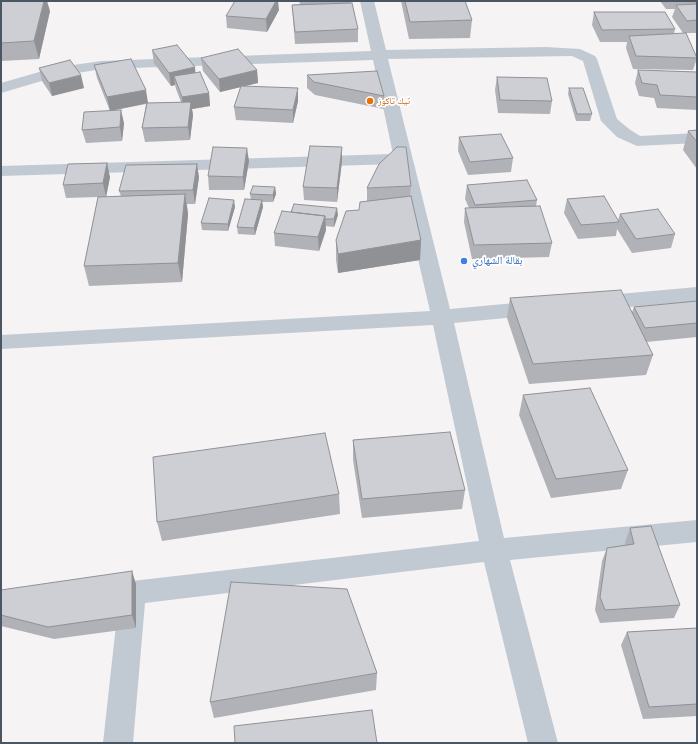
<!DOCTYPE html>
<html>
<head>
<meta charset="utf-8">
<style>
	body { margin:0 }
	#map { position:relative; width:698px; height:744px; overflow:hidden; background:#f5f3f3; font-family:"PT Sans",sans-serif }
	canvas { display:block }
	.frame { position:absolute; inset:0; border:2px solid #4a5661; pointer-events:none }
</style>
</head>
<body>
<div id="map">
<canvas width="698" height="744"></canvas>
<div class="frame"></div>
</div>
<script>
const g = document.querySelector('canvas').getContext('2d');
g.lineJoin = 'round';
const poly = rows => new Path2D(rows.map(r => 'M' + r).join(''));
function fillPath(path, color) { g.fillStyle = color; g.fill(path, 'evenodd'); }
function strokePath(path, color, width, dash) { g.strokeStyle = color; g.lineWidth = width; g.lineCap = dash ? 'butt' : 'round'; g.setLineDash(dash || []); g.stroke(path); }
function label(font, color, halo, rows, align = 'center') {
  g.font = font + ' "PT Sans","Noto Naskh Arabic",sans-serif'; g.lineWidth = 3.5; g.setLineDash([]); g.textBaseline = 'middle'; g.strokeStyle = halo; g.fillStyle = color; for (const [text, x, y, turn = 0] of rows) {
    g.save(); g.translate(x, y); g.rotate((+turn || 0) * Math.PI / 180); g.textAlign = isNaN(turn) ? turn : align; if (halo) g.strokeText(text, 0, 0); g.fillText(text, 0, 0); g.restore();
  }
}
fillPath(poly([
	[360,1,374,1,386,50,546,47,580,49,595,56,597,59,617,119,629,129,640,136,697,133,697,143,637,146,617,137,601,121,583,61,572,56,388,59,450,309,537,301,544,303,547,308,544,313,537,315,454,323,504,538,697,520,697,542,510,560,558,743,528,743,484,562,145,603,133,743,103,743,118,607,106,608,96,605,92,596,96,587,106,584,479,541,433,325,1,349,1,335,430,311,396,164,1,176,1,166,393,154,373,60,101,69,55,77,1,93,1,83,53,68,101,61,371,51,360,1],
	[697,287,697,301,597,310,590,308,587,303,590,298,597,296,697,287]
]), '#c1cad2');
fillPath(poly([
	[1,1,50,11,39,59,1,61],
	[299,1,350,1,358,29,358,42,295,44,292,5,300,4],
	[401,1,465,1,472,20,470,38,409,39],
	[660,1,697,1,697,33,683,33,672,17,675,9,666,9],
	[279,10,267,32,227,28,226,16],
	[594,12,675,29,674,34,697,58,693,70,633,69,626,48,627,42,600,42,592,25],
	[152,50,195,73,209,93,210,106,192,109,193,115,190,140,145,142,142,128,146,104,110,111,97,78,94,65,148,103,181,102,176,89,175,85,171,86,154,63],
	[201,58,257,70,258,83,245,86,298,101,293,123,236,120,234,107,241,87,220,92,203,71],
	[39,68,84,88,52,96,42,81],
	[638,70,697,72,697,110,657,108,654,98,639,96,635,83],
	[307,75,384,96,384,109,315,95,307,88],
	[497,77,552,101,550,114,498,113,495,90],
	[569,88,592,114,590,121,576,121,568,94],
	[124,123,122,141,86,143,82,130],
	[697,130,697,169,683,150,688,131],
	[459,137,513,158,511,172,468,175,458,151],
	[342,147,342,161,337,202,304,200,303,187],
	[249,161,244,190,209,190,208,176],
	[110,177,106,197,121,196,119,191,199,177,195,204,187,204,188,214,182,282,89,286,84,266,98,197,66,198,63,185],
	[467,185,537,200,536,206,552,243,549,257,472,259,464,222,465,208,469,208,465,199],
	[411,186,410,196,421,240,420,260,338,273,336,260,336,240,359,210,367,201,367,188],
	[275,187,276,194,273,202,262,202,263,207,255,235,238,234,237,227,251,200,250,194],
	[567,199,618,220,620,214,675,234,671,248,632,253,617,229,616,236,578,239,564,213],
	[235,207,228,231,202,230,201,223],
	[291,212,338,215,334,227,325,226,326,230,319,251,275,246,274,233],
	[510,298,632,312,634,307,697,301,697,337,646,342,653,355,646,375,529,384,507,318],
	[523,395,628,470,621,489,551,498,519,415],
	[353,440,465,490,462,509,362,518,353,460],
	[339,494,340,514,162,541,157,522],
	[630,528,680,605,674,618,600,623,595,610,602,561,607,548,625,545,625,542],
	[136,584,136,628,54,639,1,626,1,590],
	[697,628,697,716,643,719,621,645,627,632],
	[377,673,376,690,214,718,210,702]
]), '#b0b2b7');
fillPath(poly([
	[44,1,47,1,50,11,39,59,34,41],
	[276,1,278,1,279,10,267,32,266,19],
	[195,67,196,80,174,76,175,85,171,86,169,73],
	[257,70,258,83,220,92,219,79],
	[81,75,84,88,52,96,49,83],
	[298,88,298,101,293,123,293,110],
	[146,90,148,103,110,111,107,97],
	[209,93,210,106,192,109,193,115,190,140,188,127,183,110,182,97],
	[121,110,124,123,122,141,120,127],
	[342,147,342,161,337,202,337,188],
	[247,148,249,161,244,190,243,177],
	[107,163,110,177,106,197,103,183],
	[197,164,199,177,195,204,193,190],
	[275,187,276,194,273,202,273,195],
	[185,194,188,214,182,282,178,263],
	[234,200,235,207,228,231,228,224],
	[262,200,263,207,255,235,254,228],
	[337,208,338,215,334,227,334,219],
	[325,216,326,230,319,251,318,237],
	[421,240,420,260,338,273,338,254],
	[132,571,136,584,136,628,132,615]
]), '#909195');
const building = poly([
	[1,1,44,1,34,41,1,43,1,1],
	[235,1,276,1,266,19,226,16,235,1],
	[405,1,465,1,472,20,410,22,405,1],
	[352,3,358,29,295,32,292,5,352,3],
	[697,4,697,20,687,21,676,5,697,4],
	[594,12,665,12,675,29,602,30,594,12],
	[686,33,697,58,636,56,629,36,686,33],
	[177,45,195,67,169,73,152,50,177,45],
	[238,49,257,70,219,79,201,58,238,49],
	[131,59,146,90,107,97,94,65,131,59],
	[70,60,81,75,49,83,39,68,70,60],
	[638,70,697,72,697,97,660,95,657,85,642,83,638,70],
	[377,71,384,96,314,82,307,75,377,71],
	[200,72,209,93,182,97,174,76,200,72],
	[497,77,547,78,552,101,500,100,497,77],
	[241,86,298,88,293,110,234,107,241,86],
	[569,88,583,88,592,114,577,114,569,88],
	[191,102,188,127,142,128,147,103,191,102],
	[121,110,120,127,82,130,84,112,121,110],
	[697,130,697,142,688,131,697,130],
	[501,134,513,158,470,162,459,137,501,134],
	[310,146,342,147,337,188,303,187,310,146],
	[213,147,247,148,243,177,208,176,213,147],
	[397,147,406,147,411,186,367,188,379,164,397,147],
	[107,163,103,183,63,185,68,164,107,163],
	[197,164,193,190,119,191,126,165,197,164],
	[527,180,537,200,475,205,467,185,527,180],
	[253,186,275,187,273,195,250,194,253,186],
	[185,194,178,263,84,266,98,197,185,194],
	[411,196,421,240,338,254,336,240,346,211,359,210,360,202,411,196],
	[604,196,619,222,581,225,567,199,604,196],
	[209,198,234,200,228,224,201,223,209,198],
	[245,199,262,200,254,228,237,227,245,199],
	[294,204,337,208,334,219,325,219,325,216,291,212,294,204],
	[540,206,552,243,474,245,465,208,540,206],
	[658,209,675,234,636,239,620,214,658,209],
	[282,211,325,216,318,237,274,233,282,211],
	[621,290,653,355,533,364,510,298,621,290],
	[697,301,697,323,645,328,634,307,697,301],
	[590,388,628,470,556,479,523,395,590,388],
	[450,432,465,490,362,499,353,440,450,432],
	[325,433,339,494,157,522,153,457,325,433],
	[651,526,680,605,605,610,600,597,607,548,634,544,630,528,651,526],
	[132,571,132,615,48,627,1,615,1,590,132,571],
	[231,582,347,589,377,673,210,702,231,582],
	[697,628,697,704,649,707,627,632,697,628],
	[372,710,377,743,235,743,234,726,372,710]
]);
fillPath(building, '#cdcfd5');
strokePath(building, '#909195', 1);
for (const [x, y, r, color] of [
	[370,101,4,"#e8710a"],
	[464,261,4,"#3f7fe0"]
]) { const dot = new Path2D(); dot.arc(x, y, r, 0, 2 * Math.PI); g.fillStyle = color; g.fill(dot); strokePath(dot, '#fff', 1.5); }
label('9px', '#c56008', '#fff', [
	["تيك تاكوز",378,101]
], 'left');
label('11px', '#366cbe', '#fff', [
	["بقالة الشهاري",472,261]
], 'left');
</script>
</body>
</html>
